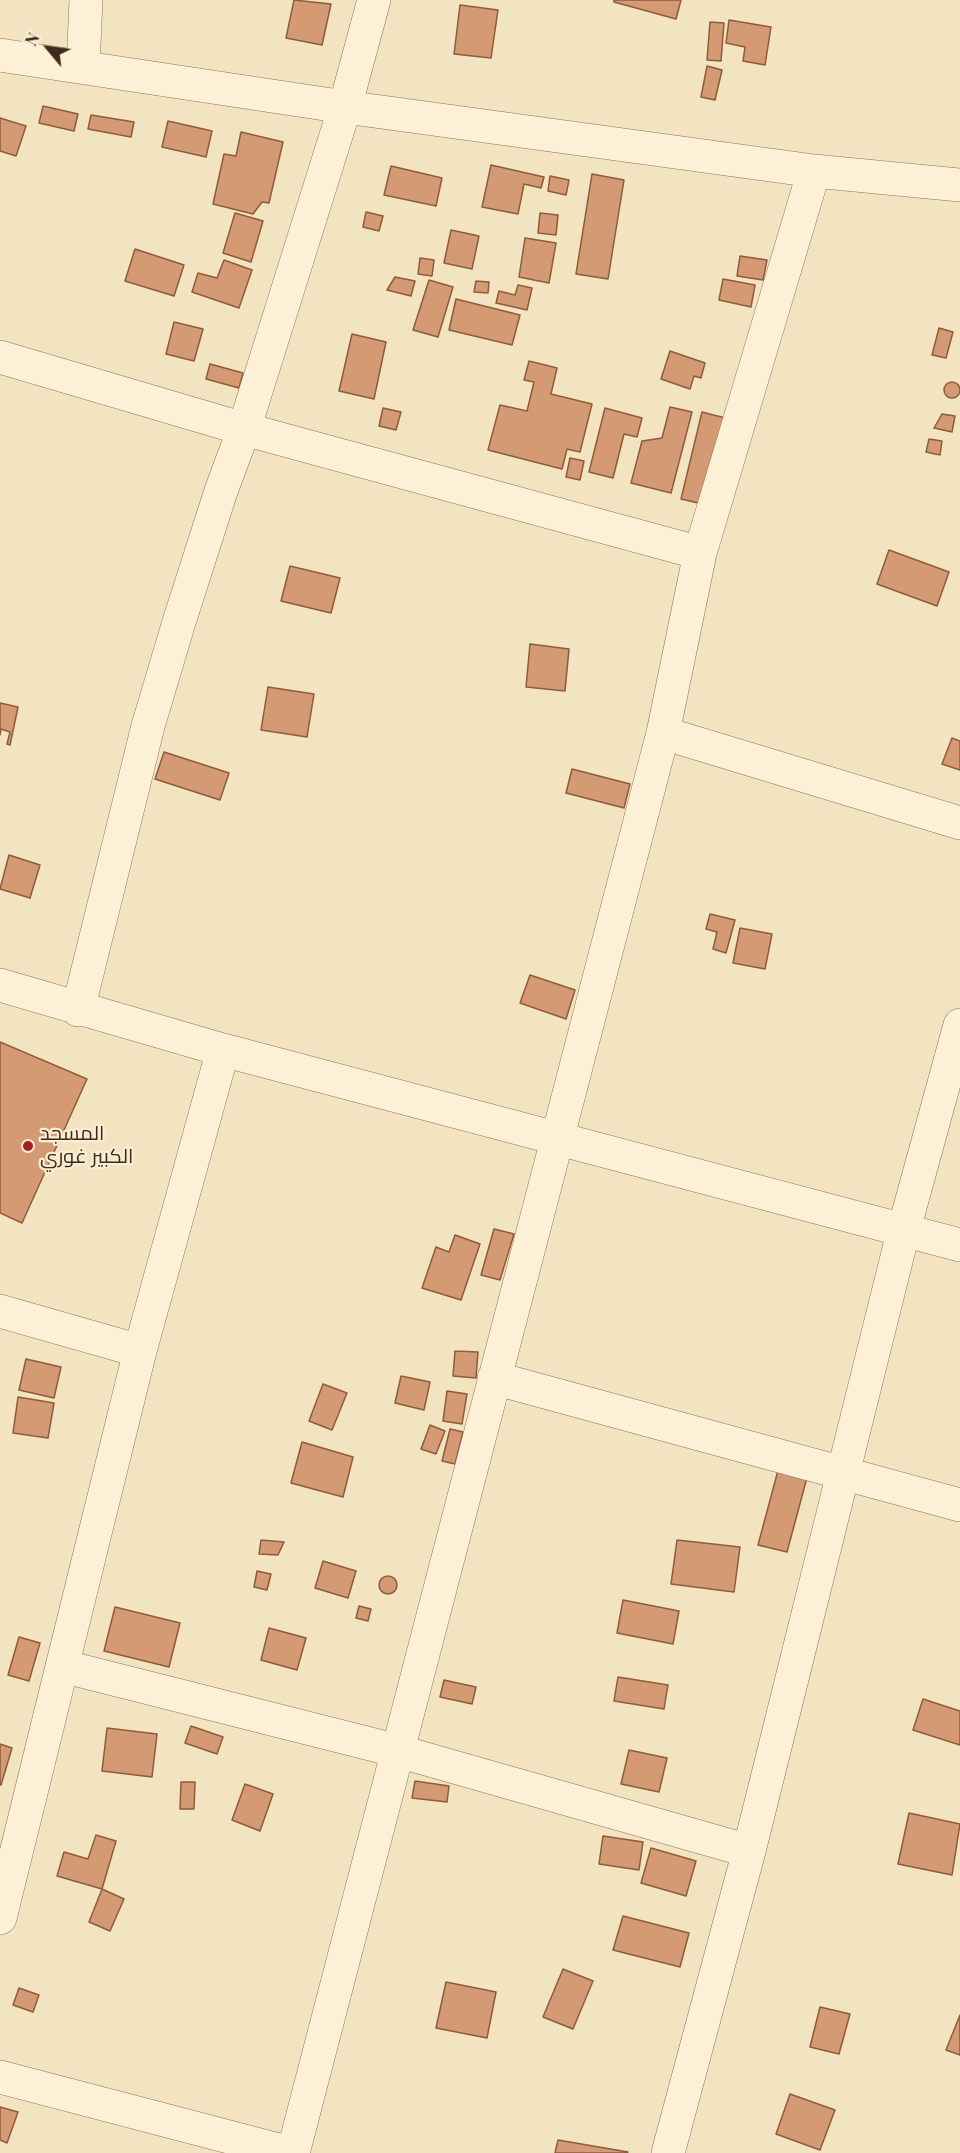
<!DOCTYPE html>
<html>
<head>
<meta charset="utf-8">
<style>
	body { margin:0 }
	#map { position:relative; width:960px; height:2153px; overflow:hidden; background:#f2e3c1; font-family:"Playfair Display",serif }
	canvas { display:block }
	.north { position:absolute; left:18px; top:18px; width:60px; height:60px; -webkit-text-stroke:4px #f9edd2; paint-order:stroke; rotate:299deg; font-size:16px; font-weight:700; line-height:24px; text-align:center; color:#3c2b1c }
	.north::after { content:''; display:block; margin:auto; width:21px; height:27px; background:#3c2b1c; clip-path:polygon(50% 0,100% 100%,50% 72%,0 100%) }
</style>
</head>
<body>
<div id="map">
<canvas width="960" height="2153"></canvas>
<div class="north">N</div>
</div>
<script>
const g = document.querySelector('canvas').getContext('2d');
g.lineJoin = 'round';
function fillPath(path, color) { g.fillStyle = color; g.fill(path, 'evenodd'); }
const poly = rows => new Path2D(rows.map(r => 'M' + r).join(''));
function strokePath(path, color, width, dash) { g.strokeStyle = color; g.lineWidth = width; g.lineCap = dash ? 'butt' : 'round'; g.setLineDash(dash || []); g.stroke(path); }
function label(font, color, halo, rows, align = 'center') {
  g.font = font + ' "Playfair Display",Cairo,serif'; g.lineWidth = 4.5; g.setLineDash([]); g.textBaseline = 'middle'; g.strokeStyle = halo; g.fillStyle = color; for (const [text, x, y, turn = 0] of rows) {
    g.save(); g.translate(x, y); g.rotate((+turn || 0) * Math.PI / 180); g.textAlign = isNaN(turn) ? turn : align; if (halo) g.strokeText(text, 0, 0); g.fillText(text, 0, 0); g.restore();
  }
}
const building = poly([
	[294,0,331,4,322,45,286,38,294,0],
	[614,0,681,0,676,19,614,2,614,0],
	[460,5,498,10,491,58,454,54,460,5],
	[729,20,771,27,765,65,743,61,745,47,726,43,729,20],
	[710,22,724,23,721,61,707,60,710,22],
	[707,66,722,70,715,100,701,97,707,66],
	[43,106,78,114,74,131,39,123,43,106],
	[91,115,134,122,131,137,88,129,91,115],
	[0,118,26,126,16,156,0,151,0,118],
	[168,121,212,131,206,157,162,147,168,121],
	[241,132,283,142,269,203,262,202,253,214,213,204,224,154,236,156,241,132],
	[491,165,544,177,541,188,524,184,518,214,482,207,491,165],
	[391,166,442,178,436,206,384,195,391,166],
	[592,174,624,180,608,279,576,274,592,174],
	[550,176,569,180,566,195,548,191,550,176],
	[366,212,383,216,379,231,363,227,366,212],
	[235,213,263,221,251,262,223,253,235,213],
	[540,213,558,215,556,235,538,233,540,213],
	[451,230,479,236,472,269,444,263,451,230],
	[525,238,556,243,549,283,519,277,525,238],
	[135,249,184,265,174,296,125,281,135,249],
	[740,256,767,260,763,280,737,276,740,256],
	[420,258,434,260,432,276,418,274,420,258],
	[224,260,252,270,239,308,192,292,198,273,217,278,224,260],
	[395,277,415,281,411,296,387,290,395,277],
	[723,279,755,285,751,307,719,300,723,279],
	[429,280,453,287,438,337,413,330,429,280],
	[476,281,489,282,488,293,474,292,476,281],
	[518,285,532,288,527,310,496,303,499,291,515,295,518,285],
	[456,299,520,315,512,345,449,330,456,299],
	[174,322,203,329,194,361,166,354,174,322],
	[939,328,953,332,946,358,932,355,939,328],
	[352,334,386,342,374,399,339,391,352,334],
	[670,351,705,363,701,378,694,376,690,389,661,379,670,351],
	[529,361,557,368,551,394,592,404,580,452,567,449,562,469,488,450,500,405,527,411,534,382,524,380,529,361],
	[210,364,243,373,239,388,206,379,210,364],
	'944 390a8 8 0 1 1 16 0a8 8 0 1 1-16 0Z',
	[670,407,692,412,671,493,631,483,642,441,662,438,670,407],
	[383,408,401,412,396,430,379,426,383,408],
	[605,408,642,418,637,437,624,434,613,478,589,472,605,408],
	[702,412,729,419,707,505,681,499,702,412],
	[942,414,955,416,952,432,934,428,942,414],
	[929,439,942,441,940,455,926,452,929,439],
	[570,458,584,461,580,480,566,477,570,458],
	[889,550,949,572,937,606,877,584,889,550],
	[290,566,340,578,331,613,281,601,290,566],
	[530,644,569,649,565,691,526,687,530,644],
	[268,687,314,694,307,737,261,730,268,687],
	[0,703,18,707,10,745,7,744,10,732,1,729,0,735,0,703],
	[952,738,960,741,960,770,942,764,952,738],
	[164,752,229,773,220,800,155,779,164,752],
	[572,769,630,784,624,808,566,793,572,769],
	[9,855,40,865,30,898,0,889,9,855],
	[710,914,735,920,726,953,713,949,717,932,706,929,710,914],
	[740,928,772,934,765,969,733,963,740,928],
	[530,975,575,990,566,1019,520,1003,530,975],
	[0,1042,87,1079,22,1223,0,1213,0,1042],
	[494,1229,514,1234,500,1280,481,1275,494,1229],
	[455,1235,480,1244,461,1300,422,1288,436,1247,449,1252,455,1235],
	[455,1351,478,1352,476,1378,453,1376,455,1351],
	[26,1359,61,1367,54,1398,19,1390,26,1359],
	[401,1376,430,1382,424,1410,395,1403,401,1376],
	[323,1384,347,1393,332,1430,309,1421,323,1384],
	[447,1391,467,1394,462,1424,443,1421,447,1391],
	[18,1397,54,1403,48,1438,13,1433,18,1397],
	[430,1425,445,1431,436,1454,421,1449,430,1425],
	[450,1429,463,1432,455,1464,442,1461,450,1429],
	[302,1442,353,1457,343,1497,291,1483,302,1442],
	[780,1463,809,1470,787,1552,758,1545,780,1463],
	[261,1540,284,1542,278,1555,259,1554,261,1540],
	[677,1540,740,1547,734,1592,671,1584,677,1540],
	[323,1561,356,1571,348,1598,315,1588,323,1561],
	[257,1571,271,1574,267,1590,254,1587,257,1571],
	'379 1585a9 9 0 1 1 18 0a9 9 0 1 1-18 0Z',
	[623,1600,679,1611,673,1644,617,1633,623,1600],
	[359,1606,371,1609,368,1621,356,1618,359,1606],
	[115,1607,180,1623,169,1667,104,1651,115,1607],
	[269,1628,306,1638,297,1670,261,1660,269,1628],
	[19,1637,40,1643,29,1681,8,1675,19,1637],
	[618,1677,668,1685,664,1709,614,1701,618,1677],
	[444,1680,476,1687,472,1704,440,1697,444,1680],
	[923,1699,960,1711,960,1745,913,1730,923,1699],
	[191,1726,223,1737,217,1754,185,1743,191,1726],
	[107,1728,157,1734,152,1777,102,1771,107,1728],
	[0,1744,12,1748,1,1785,0,1785,0,1744],
	[629,1750,667,1758,659,1792,621,1784,629,1750],
	[415,1781,449,1786,447,1802,412,1798,415,1781],
	[181,1782,195,1782,194,1809,180,1809,181,1782],
	[245,1784,273,1794,260,1831,232,1820,245,1784],
	[909,1813,960,1824,952,1875,898,1864,909,1813],
	[96,1835,116,1841,102,1889,57,1876,64,1852,88,1859,96,1835],
	[603,1836,643,1842,639,1870,599,1864,603,1836],
	[651,1848,696,1861,686,1896,641,1883,651,1848],
	[102,1889,124,1899,110,1931,89,1922,102,1889],
	[623,1916,689,1933,680,1967,613,1950,623,1916],
	[563,1969,593,1981,573,2029,543,2017,563,1969],
	[446,1982,496,1992,487,2038,436,2028,446,1982],
	[19,1988,39,1995,33,2012,13,2005,19,1988],
	[820,2007,850,2014,839,2054,810,2047,820,2007],
	[960,2015,960,2055,946,2050,960,2015],
	[790,2094,835,2110,820,2150,776,2134,790,2094],
	[0,2107,18,2112,7,2143,0,2140,0,2107],
	[558,2140,628,2152,627,2153,555,2153,558,2140]
]);
fillPath(building, '#d49a74');
strokePath(building, '#8f5b3a', 1.5);
const minor = poly([
	[0,55,345,107,814,171,960,185],
	[83,67,86,0],
	[0,357,244,429,700,553],
	[663,733,960,823],
	[0,985,223,1050,960,1245],
	[78,1010,148,726,179,622,221,491,244,429,345,107,374,0],
	[0,1311,140,1351],
	[494,1378,960,1505],
	[62,1666,398,1751,749,1851],
	[0,1918,140,1351,223,1050],
	[0,2077,290,2153],
	[293,2153,663,733,700,553,814,171],
	[668,2153,749,1851,904,1229,960,1025]
]);
strokePath(minor, '#8e7357', 34);
strokePath(minor, '#fcf0d6', 33);
for (const [x, y, r, color] of [
	[28,1146,6,"#a32123"]
]) { const dot = new Path2D(); dot.arc(x, y, r, 0, 2 * Math.PI); g.fillStyle = color; g.fill(dot); strokePath(dot, '#f9edd2', 2); }
label('20px', '#3c2b1c', '#f9edd2', [
	["المسجد",40,1134],
	["الكبير غوري",40,1157]
], 'left');
</script>
</body>
</html>
